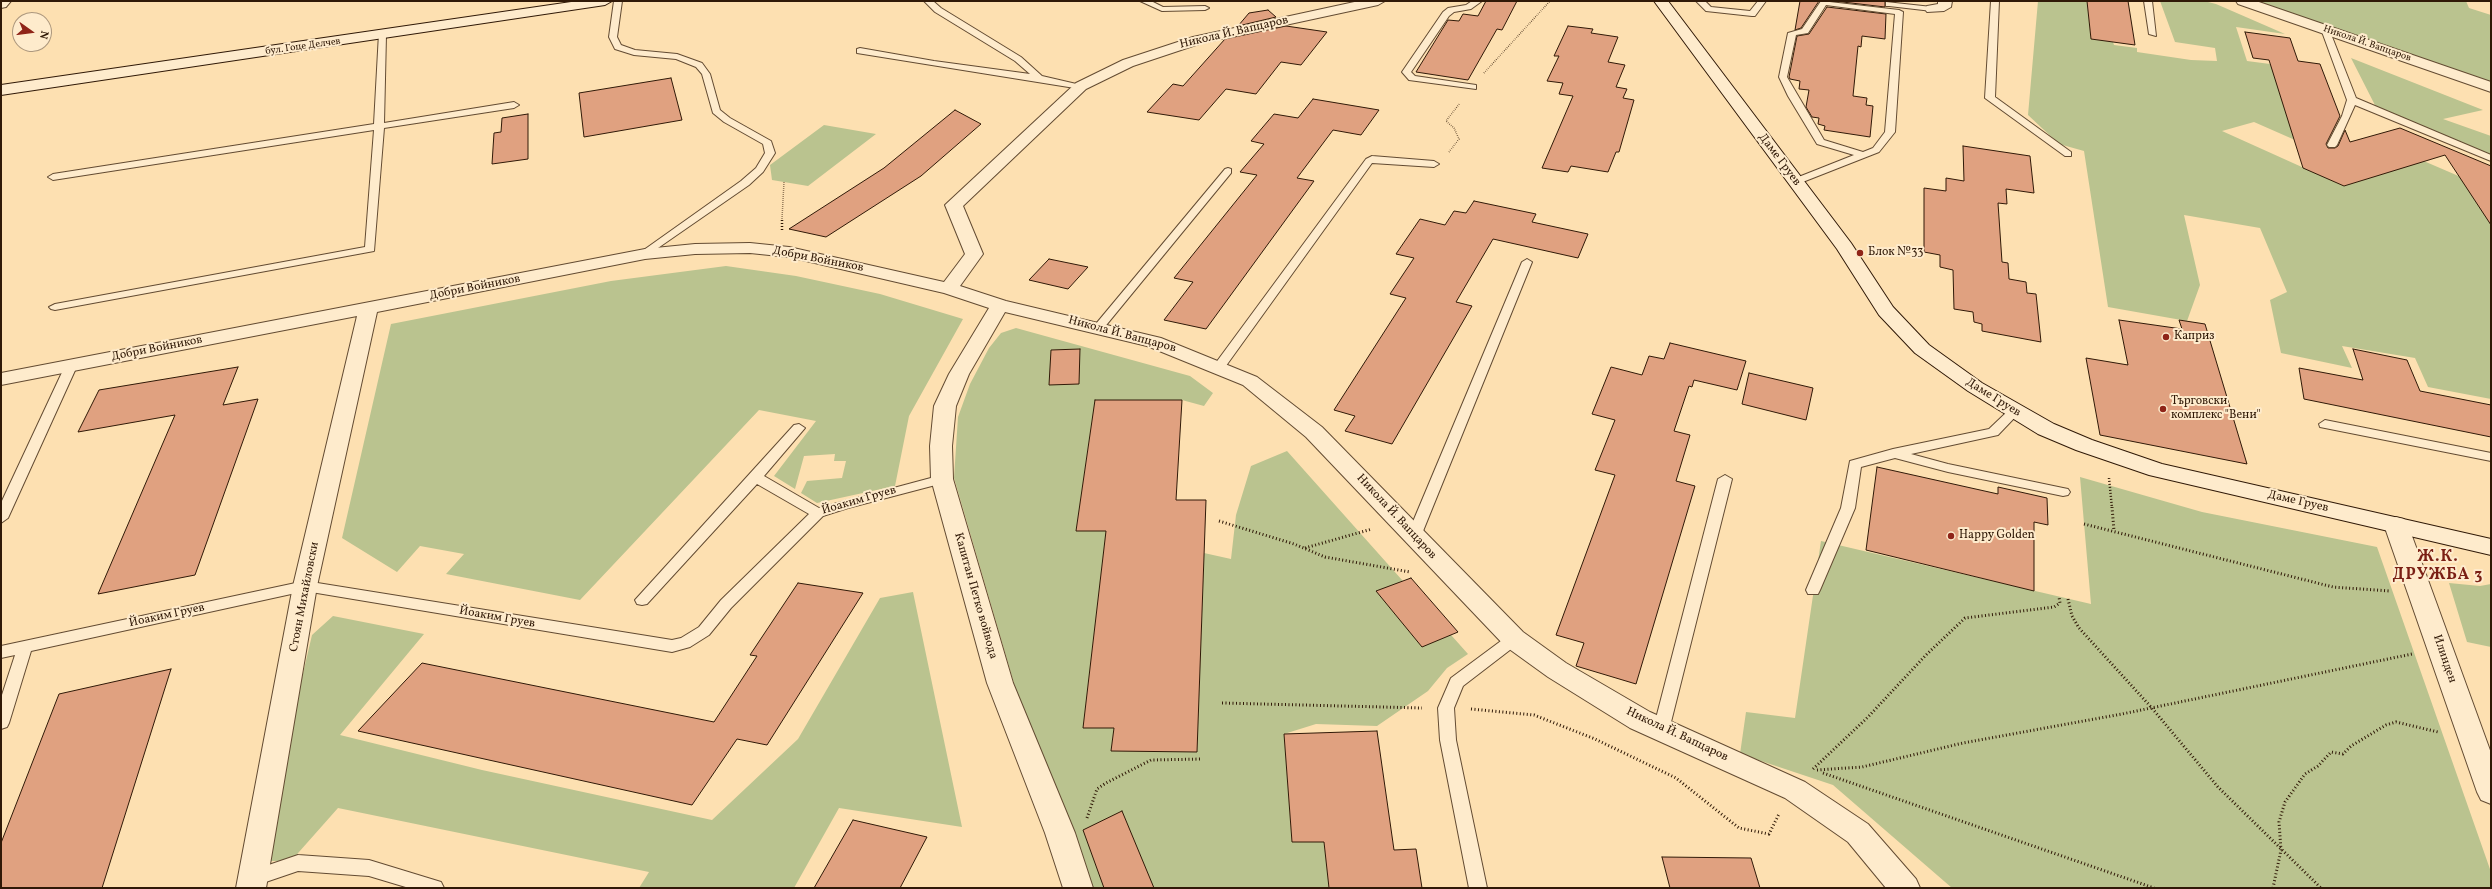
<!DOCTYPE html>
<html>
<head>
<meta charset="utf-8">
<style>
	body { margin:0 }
	#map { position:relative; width:2492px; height:889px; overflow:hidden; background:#fde0b1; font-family:Vollkorn,serif }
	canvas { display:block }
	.frame { position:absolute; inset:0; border:2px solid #301907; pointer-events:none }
	.north { position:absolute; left:12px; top:12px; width:40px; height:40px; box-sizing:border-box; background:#feebcc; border:1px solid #ac977d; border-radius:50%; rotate:104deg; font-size:11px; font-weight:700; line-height:16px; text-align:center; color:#301907 }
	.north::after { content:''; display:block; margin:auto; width:14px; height:18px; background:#8f2418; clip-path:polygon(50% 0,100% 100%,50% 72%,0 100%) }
</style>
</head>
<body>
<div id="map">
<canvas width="2492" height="889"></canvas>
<div class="frame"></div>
<div class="north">N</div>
</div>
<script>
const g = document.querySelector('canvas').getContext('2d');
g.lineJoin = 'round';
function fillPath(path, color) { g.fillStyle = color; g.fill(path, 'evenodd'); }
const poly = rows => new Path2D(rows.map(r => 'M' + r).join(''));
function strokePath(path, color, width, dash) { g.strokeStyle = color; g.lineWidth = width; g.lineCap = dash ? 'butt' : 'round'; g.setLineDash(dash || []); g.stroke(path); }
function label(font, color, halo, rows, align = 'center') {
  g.font = font + ' Vollkorn,serif'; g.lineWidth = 4; g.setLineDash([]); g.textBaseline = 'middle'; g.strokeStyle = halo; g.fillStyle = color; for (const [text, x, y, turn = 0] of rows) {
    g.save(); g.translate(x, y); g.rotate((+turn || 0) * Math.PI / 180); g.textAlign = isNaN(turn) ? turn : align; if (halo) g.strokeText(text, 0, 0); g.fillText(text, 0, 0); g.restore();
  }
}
fillPath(poly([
	[2038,1,2087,1,2091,39,2113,42,2114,45,2137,48,2137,52,2191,60,2217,61,2215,48,2175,42,2160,1,2204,1,2216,4,2285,34,2236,27,2247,61,2270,64,2298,108,2339,114,2320,151,2254,122,2222,131,2344,186,2376,176,2344,162,2368,137,2491,190,2491,399,2428,387,2415,358,2342,346,2352,368,2281,353,2270,300,2287,292,2260,228,2184,215,2200,285,2187,321,2108,307,2084,151,2059,144,2028,115],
	[2252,1,2466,1,2469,8,2491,15,2491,85],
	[2351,58,2483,110,2443,119,2491,136,2491,155,2379,113],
	[824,125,876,134,808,186,772,180,770,165],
	[726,266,796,276,880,294,963,319,909,416,895,486,817,503,801,493,807,481,842,478,846,461,834,461,835,454,804,456,795,489,774,476,816,421,759,410,580,600,446,574,464,554,420,546,397,572,342,538,391,324,611,281],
	[1016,328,1190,376,1213,393,1204,406,1182,400,1114,420,1092,420,1076,531,1106,531,1083,728,1114,728,1111,750,1197,751,1204,553,1231,559,1236,515,1251,466,1287,451,1468,654,1447,668,1428,691,1377,726,1316,724,1284,734,1292,842,1324,842,1329,888,1088,888,1020,704,954,478,958,417,970,384,989,348,1001,333],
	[2080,477,2202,512,2377,547,2491,872,2491,888,1952,888,1833,785,1740,754,1746,712,1795,718,1821,541,2091,604],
	[2449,583,2480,586,2491,584,2491,647,2467,642],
	[913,592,962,827,839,808,794,888,639,888,649,872,338,808,291,861,259,861,312,635,333,616,424,634,340,735,482,770,712,820,798,739,880,598]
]), '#bac38f');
const building = poly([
	[1486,1,1517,1,1502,30,1497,29,1468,80,1416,72,1448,20,1459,21,1463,14,1478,16,1486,1],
	[1800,1,1819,1,1801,28,1795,30,1800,1],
	[1834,1,1885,1,1885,7,1834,1],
	[2087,1,2128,1,2135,45,2091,39,2087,1],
	[1827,7,1886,14,1885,39,1862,36,1861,47,1858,46,1853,96,1867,98,1866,105,1873,106,1870,137,1824,130,1825,126,1818,124,1819,118,1812,117,1806,107,1809,90,1799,89,1800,81,1790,79,1789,77,1797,36,1809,34,1827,7],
	[1268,10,1276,17,1238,26,1249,13,1268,10],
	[1286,26,1327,32,1301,65,1281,62,1256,94,1226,89,1199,120,1147,112,1173,84,1183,86,1225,39,1286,26],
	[1568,26,1593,29,1591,33,1618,37,1608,62,1625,65,1616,87,1627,89,1623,98,1634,100,1619,152,1616,152,1608,172,1571,166,1568,172,1542,168,1573,96,1559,94,1563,83,1547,81,1559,56,1554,56,1568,26],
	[2245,32,2290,38,2298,61,2320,64,2340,116,2326,144,2328,148,2335,148,2338,146,2345,130,2350,142,2400,128,2491,166,2491,225,2445,155,2344,186,2303,168,2269,60,2253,58,2245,32],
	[671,78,682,120,584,137,579,93,671,78],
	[1313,99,1379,110,1361,135,1333,130,1297,178,1314,181,1206,329,1164,320,1193,282,1174,278,1257,175,1240,172,1264,144,1251,141,1274,114,1298,118,1313,99],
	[955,110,981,124,921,176,826,237,789,229,884,168,955,110],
	[528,114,528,159,492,164,494,133,501,132,502,118,528,114],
	[1963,146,2030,156,2034,193,2006,189,2007,204,1998,203,2002,262,2008,263,2009,279,2026,282,2027,293,2036,294,2041,342,1982,331,1982,324,1974,322,1973,312,1954,309,1953,270,1940,267,1940,255,1924,252,1924,188,1946,191,1946,178,1964,181,1963,146],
	[1474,201,1536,214,1532,222,1588,234,1578,258,1493,239,1456,302,1472,306,1392,444,1345,431,1355,416,1334,410,1406,298,1390,294,1414,258,1396,254,1420,219,1445,225,1454,211,1466,213,1474,201],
	[1049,259,1088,267,1068,289,1029,280,1049,259],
	[2119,320,2182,329,2179,320,2205,324,2247,464,2100,435,2086,358,2128,365,2119,320],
	[1670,343,1746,361,1737,390,1694,380,1692,387,1689,386,1674,431,1690,435,1676,481,1695,486,1636,684,1576,666,1584,643,1556,635,1615,475,1595,470,1615,420,1592,414,1611,367,1642,375,1649,356,1664,359,1670,343],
	[1080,349,1079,384,1049,385,1051,350,1080,349],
	[2353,349,2407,360,2420,391,2491,405,2491,437,2304,399,2299,368,2363,380,2353,349],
	[238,367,223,405,258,399,195,575,98,594,175,415,78,432,99,390,238,367],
	[1749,373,1813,388,1806,420,1742,404,1749,373],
	[1095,400,1182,400,1176,500,1206,500,1197,752,1111,751,1114,728,1083,728,1106,531,1076,531,1095,400],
	[1877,467,1998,494,1998,487,2047,498,2048,525,2034,522,2034,591,1866,550,1877,467],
	[1411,578,1458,632,1422,647,1376,591,1411,578],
	[798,583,863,593,767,745,737,739,692,805,358,731,422,663,714,722,757,656,750,655,798,583],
	[171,669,102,888,1,888,1,843,59,694,171,669],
	[1377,731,1394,850,1416,849,1422,888,1329,888,1324,842,1292,842,1284,734,1377,731],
	[1122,811,1154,888,1104,888,1083,830,1122,811],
	[853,820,927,837,900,888,814,888,853,820],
	[1662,857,1751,858,1760,888,1670,888,1662,857]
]);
fillPath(building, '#e0a180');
strokePath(building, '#301907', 1);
const lane = poly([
	[614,1,622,1,617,37,621,45,635,50,677,54,702,63,710,74,720,110,730,118,771,141,775,153,763,172,749,185,645,257,640,254,641,252,741,181,756,168,765,153,763,144,724,122,713,113,702,74,696,67,676,59,634,55,615,49,609,37,614,1],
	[924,1,933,1,941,8,1021,57,1042,76,1085,86,1081,89,857,53,857,49,860,48,934,61,1030,74,1015,61,935,12,924,1],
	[1140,1,1151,1,1163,7,1205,6,1209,8,1205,10,1162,11,1140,1],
	[1472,1,1482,1,1471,9,1454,12,1449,16,1411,72,1415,76,1476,85,1476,89,1409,80,1402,72,1443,12,1448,8,1466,5,1472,1],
	[1696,1,1705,1,1711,7,1750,11,1758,1,1766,1,1755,16,1752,16,1706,11,1696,1],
	[1821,1,1899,10,1903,12,1895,132,1879,152,1795,185,1791,184,1791,180,1854,155,1817,144,1788,96,1779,77,1788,33,1802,29,1821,1],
	[1826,5,1895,14,1885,132,1873,148,1863,152,1824,140,1787,77,1796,35,1808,33,1826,5],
	[1991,1,1999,1,1995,97,2071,152,2071,156,2065,156,1985,98,1991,1],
	[2144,1,2152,1,2156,36,2149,34,2144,1],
	[1886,2,1932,7,1936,9,1932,11,1889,6,1886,6,1886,2],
	[2322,27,2329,29,2356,98,2491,155,2491,161,2355,105,2337,145,2335,147,2329,147,2327,145,2342,116,2347,100,2321,29,2322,27],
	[379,33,386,35,384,123,514,102,519,105,514,108,384,128,374,251,55,310,51,309,49,307,55,304,365,247,374,130,53,180,48,177,53,174,374,124,379,33],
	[1372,156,1434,161,1439,164,1434,167,1372,163,1223,370,1215,370,1213,367,1215,364,1366,159,1372,156],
	[1228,168,1231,169,1231,173,1103,329,1095,329,1093,327,1095,325,1225,169,1228,168],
	[1527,259,1532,262,1421,536,1419,539,1409,539,1407,536,1522,262,1527,259],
	[71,362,77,366,8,518,1,523,1,503,65,366,71,362],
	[2014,408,2020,412,1998,435,1911,454,1948,464,2063,488,2068,489,2070,492,2068,495,2063,496,1948,472,1895,458,1861,467,1855,508,1820,590,1818,594,1808,594,1806,590,1841,508,1850,461,1893,449,1989,429,2010,409,2014,408],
	[2325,420,2491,453,2491,461,2320,427,2319,424,2325,420],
	[799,424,805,428,764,476,819,508,942,475,949,479,947,482,848,508,823,516,731,608,709,635,690,647,672,652,305,591,31,651,9,723,7,727,1,729,1,698,15,655,1,658,1,646,305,581,672,640,681,638,699,627,721,600,809,514,757,484,647,604,642,605,637,604,635,600,794,425,799,424],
	[1725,475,1732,479,1669,730,1667,735,1661,736,1655,735,1653,730,1718,479,1725,475],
	[1514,633,1519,635,1522,639,1519,643,1463,686,1454,708,1456,740,1487,888,1469,888,1440,740,1438,708,1451,678,1509,635,1514,633],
	[298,855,369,860,441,882,444,888,409,888,369,876,298,871,254,886,248,884,245,878,248,872,298,855]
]);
const street = poly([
	[1,1,11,1,6,7,1,8,1,1],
	[1359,1,1385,1,1378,5,1202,43,1133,66,1086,89,963,206,983,254,960,286,1006,301,1161,338,1257,377,1322,427,1523,632,1566,663,1650,712,1805,782,1868,824,1916,879,1920,888,1886,888,1848,842,1785,798,1630,728,1548,677,1505,646,1306,437,1243,385,1147,346,1005,312,969,374,956,406,952,446,953,479,1013,683,1075,833,1093,888,1063,888,1045,833,987,683,931,479,930,446,934,406,949,374,989,308,944,293,789,257,750,253,695,254,645,259,377,312,317,586,266,888,236,888,293,586,357,316,1,385,1,373,645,249,695,244,750,243,789,247,944,282,965,254,945,205,1076,83,1123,60,1193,37,1359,1],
	[1938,1,1952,1,1951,7,1944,11,1927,12,1925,9,1927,6,1938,4,1938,1],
	[2236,1,2256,1,2491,82,2491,92,2238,4,2236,1],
	[2396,517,2404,519,2408,525,2491,753,2491,804,2481,800,2477,792,2384,525,2388,519,2396,517]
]);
const secondary = poly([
	[578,1,612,1,605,5,1,95,1,85,578,1],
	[1654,1,1668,1,1851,243,1893,307,1929,345,1982,383,2054,424,2092,440,2162,464,2491,539,2491,555,2149,475,2076,450,2038,434,1968,391,1915,353,1879,315,1837,249,1654,1]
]);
strokePath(lane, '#634b32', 2);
strokePath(street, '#634b32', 2);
strokePath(secondary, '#301907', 2);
strokePath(poly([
	[1484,73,1550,1],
	[1449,152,1459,139,1454,128,1446,121,1460,103],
	[782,219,784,182]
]), '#301907', 1.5, [0.5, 1.5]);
strokePath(poly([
	[782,230,782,218],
	[2109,478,2112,508]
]), '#301907', 2.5, [1, 2]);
strokePath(poly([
	[2112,507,2114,531],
	[1219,521,1294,544,1325,557,1410,572],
	[2084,524,2333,587,2390,591],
	[1305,548,1372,529],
	[2068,599,2072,616,2079,628,2151,707,2218,787,2321,888],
	[1222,703,1422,708],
	[1471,709,1534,715,1595,739,1676,778,1739,828,1769,834,1779,814],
	[1813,769,1868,717,1926,655,1965,618,2054,607,2060,603,2059,597],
	[1817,770,1862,767,1963,743,2122,714,2412,654],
	[1823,773,2154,888],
	[1087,818,1097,789,1106,783,1151,760,1202,759],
	[2273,888,2281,850,2279,822,2285,802,2305,774,2318,766,2331,752,2343,754,2351,746,2386,725,2396,722,2438,732]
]), '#301907', 3, [1, 2.5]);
fillPath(lane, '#feebcc');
fillPath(street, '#feebcc');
fillPath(secondary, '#feebcc');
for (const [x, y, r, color] of [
	[1860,253,4,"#8f2418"],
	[2166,337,4,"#8f2418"],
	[2163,409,4,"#8f2418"],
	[1951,536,4,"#8f2418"]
]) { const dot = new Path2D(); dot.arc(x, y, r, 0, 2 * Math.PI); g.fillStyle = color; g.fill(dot); strokePath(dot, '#feebcc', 1.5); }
label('10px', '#301907', '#feebcc', [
	["Никола Й. Вапцаров",2367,44,19],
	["бул. Гоце Делчев",303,47,-8]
]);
label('12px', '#301907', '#feebcc', [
	["Никола Й. Вапцаров",1234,33,-13],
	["Даме Груев",1779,160,53],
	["Добри Войников",818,260,11],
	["Добри Войников",475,288,-11],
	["Никола Й. Вапцаров",1122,335,15],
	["Добри Войников",157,349,-11],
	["Даме Груев",1993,398,32],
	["Йоаким Груев",859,501,-16],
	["Даме Груев",2298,502,13],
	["Никола Й. Вапцаров",1396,517,47],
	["Капитан Петко войвода",975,596,74],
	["Стоян Михайловски",305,597,-79],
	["Йоаким Груев",167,616,-12],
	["Йоаким Груев",497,618,10],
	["Илинден",2444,659,71],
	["Никола Й. Вапцаров",1677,735,25]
]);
label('12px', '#301907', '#feebcc', [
	["Блок №33",1868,253],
	["Каприз",2174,337],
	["Търговски",2171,402],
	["комплекс \"Вени\"",2171,416],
	["Happy Golden",1959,536]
], 'left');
g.letterSpacing = '1px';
label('bold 16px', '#7a1f14', '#feebcc', [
	["Ж.К.",2438,558],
	["ДРУЖБА 3",2438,576]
]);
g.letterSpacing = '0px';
</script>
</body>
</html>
